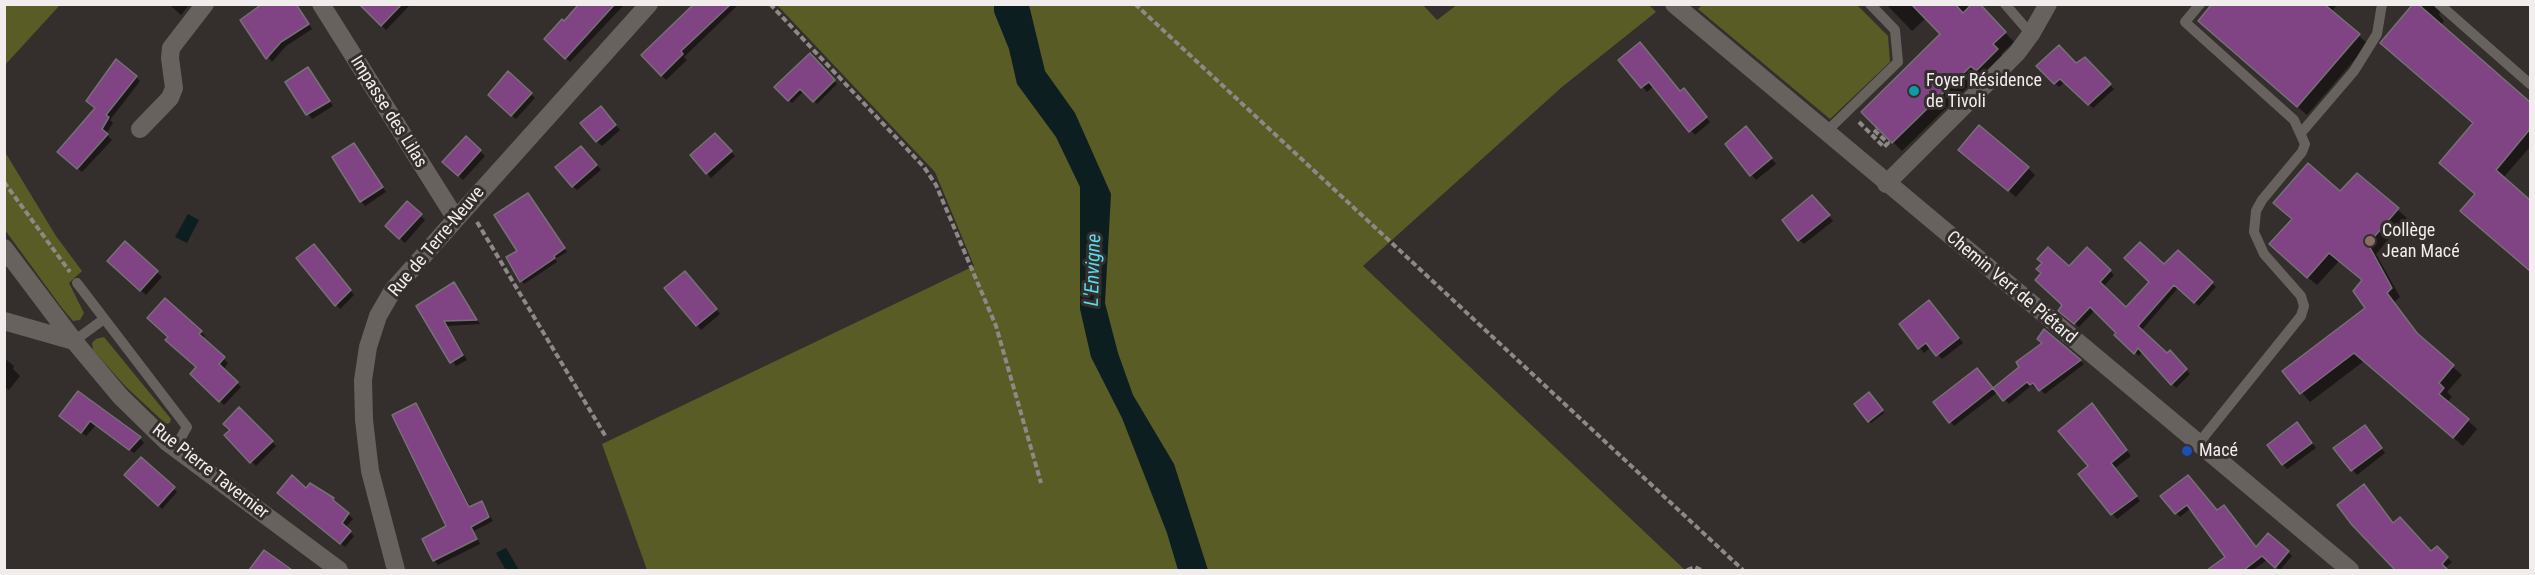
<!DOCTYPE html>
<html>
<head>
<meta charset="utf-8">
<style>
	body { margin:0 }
	#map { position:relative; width:2535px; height:575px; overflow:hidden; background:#342e2c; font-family:"Roboto Condensed",sans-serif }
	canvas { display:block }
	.frame { position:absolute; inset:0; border:6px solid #f1edec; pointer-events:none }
</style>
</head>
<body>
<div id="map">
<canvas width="2535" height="575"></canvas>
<div class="frame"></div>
</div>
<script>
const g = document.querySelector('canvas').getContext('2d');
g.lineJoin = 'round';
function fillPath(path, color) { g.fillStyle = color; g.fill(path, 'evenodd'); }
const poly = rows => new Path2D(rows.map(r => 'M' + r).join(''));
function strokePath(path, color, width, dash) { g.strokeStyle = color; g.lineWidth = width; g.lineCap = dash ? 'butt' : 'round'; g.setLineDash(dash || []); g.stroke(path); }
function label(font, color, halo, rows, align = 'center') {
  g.font = font + ' "Roboto Condensed",sans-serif'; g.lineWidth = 6; g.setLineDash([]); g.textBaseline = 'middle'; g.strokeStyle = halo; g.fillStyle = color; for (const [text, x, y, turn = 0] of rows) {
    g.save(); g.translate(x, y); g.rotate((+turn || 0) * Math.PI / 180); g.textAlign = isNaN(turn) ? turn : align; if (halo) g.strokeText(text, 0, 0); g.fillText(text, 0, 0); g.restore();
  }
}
fillPath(poly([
	[5,4,60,5,5,65,4,5],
	[1422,4,1437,20,1458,4,1648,4,1656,12,1562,87,1363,266,1685,570,647,570,602,444,974,266,935,172,777,5],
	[1702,5,1857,5,1888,36,1890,62,1830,119,1698,9],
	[5,152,56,236,82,271,69,283,84,313,80,320,73,321,62,308,5,230],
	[104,337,171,419,170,423,166,424,126,387,93,350,92,343,96,339]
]), '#595c25');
fillPath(poly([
	[994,5,1029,5,1045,71,1075,113,1111,194,1105,303,1118,353,1133,395,1174,464,1208,570,1178,570,1167,533,1122,418,1091,357,1080,309,1080,187,1056,137,1017,84,1009,49,994,12],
	[188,214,199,220,187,243,175,237],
	[506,548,519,570,506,570,496,553]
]), '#0c1e20');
fillPath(poly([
	[169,4,190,4,181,15],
	[264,4,297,4,312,29,286,46,272,62,242,20],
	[360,4,407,4,409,6,386,30],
	[581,4,623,6,570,62,546,39],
	[696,4,739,4,684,57,687,60,666,80,643,55],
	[1886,4,1978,4,2014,42,2001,54,2006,59,1986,78,1981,74,1902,151,1863,112,1943,34,1926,18,1912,31],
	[2214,4,2338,4,2331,12,2368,44,2307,115,2200,21],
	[2415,4,2448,4,2441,8,2439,15,2444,21,2440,26,2530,104,2530,147,2503,178,2530,202,2530,271,2470,219,2476,194,2474,124],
	[810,55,837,84,817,104,804,91,792,103,776,87],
	[2084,59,2114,89,2093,108,2065,82,2059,87,2038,66,2076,65],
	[1620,60,1680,93,1688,94,1710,122,1695,135,1654,86,1647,92],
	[308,69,333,106,312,119,287,82],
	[509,73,535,98,516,119,490,95],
	[136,77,140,81,110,120,113,123,106,134,112,140,82,172,63,156],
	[605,113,620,130,602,146,597,141],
	[1750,133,1776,164,1756,180,1727,144],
	[714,135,735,156,711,178,707,173],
	[466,138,485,156,463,180,444,162],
	[354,145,386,192,365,206,361,201],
	[586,152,601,170,577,190,573,186],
	[1967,157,2028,168,2035,175,2016,197],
	[2357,175,2407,218,2376,254,2400,297,2394,302,2422,340,2462,375,2447,392,2452,397,2447,402,2477,429,2463,446,2364,361,2310,402,2284,371,2367,308,2363,281,2339,261,2317,285,2279,253],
	[530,198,567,252,555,259,557,262,524,284,508,258,519,252],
	[1817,202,1833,221,1804,244,1799,240],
	[407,203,425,220,405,243,387,226],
	[125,243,162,277,146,295,109,261],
	[2087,249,2114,275,2103,287,2126,309,2178,252,2216,287,2199,306,2178,288,2141,331,2167,355,2170,352,2190,374,2176,388,2143,351,2139,356,2120,339,2118,333,2095,310,2079,327,2064,314,2069,268],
	[317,250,354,295,340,309,298,258],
	[690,278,720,314,701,330,697,325],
	[454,284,480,324,447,326,467,360,456,366,418,306],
	[1933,307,1963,343,1942,359,1931,347,1924,353,1901,325],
	[2044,331,2084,364,2045,394,2038,387,2035,388,2032,385,2009,404,1998,392,1954,426,1935,403,1981,374,1993,389,2021,367,2043,343],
	[201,332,205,336,203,339,228,363,223,370,241,387,224,405,192,374,198,368,171,344],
	[4,358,14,366,13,369,20,376,9,390,4,387],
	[78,393,140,438,144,443,134,453,96,425,86,436,66,420],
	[1869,394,1884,413,1871,423,1856,404],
	[415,405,420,410,471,508,482,503,493,521,474,531,480,544,438,565,434,560,448,527],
	[239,409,276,446,256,466,226,436,232,431],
	[2096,410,2131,456,2115,468,2140,501,2117,519,2080,474,2090,466],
	[2301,429,2316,448,2287,469,2283,464],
	[2369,431,2385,453,2357,475,2335,449],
	[141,460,177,492,162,509,127,475],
	[2162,496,2217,512,2257,549,2288,552,2292,556,2280,570,2267,560,2253,570,2223,570,2218,564,2227,557,2191,508,2180,517],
	[283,497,333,499,353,519,345,528,354,536,345,547],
	[2353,524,2394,524,2431,553,2437,548,2452,562,2443,570,2397,570]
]), '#0007');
const building = poly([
	[262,4,296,4,309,24,281,42,266,59,240,20,262,4],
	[359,4,402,4,381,26,359,4],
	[579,4,615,4,565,59,544,39,562,19,564,21,579,4],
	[694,4,731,4,681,51,683,54,661,76,641,55,694,4],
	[1911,4,1955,4,1963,13,1972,4,1980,4,2006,32,1993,44,1998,49,1976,71,1971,66,1892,143,1861,112,1940,34,1911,4],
	[2212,4,2324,4,2360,34,2297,107,2198,21,2212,4],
	[2413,4,2418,4,2530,102,2530,129,2496,170,2530,200,2530,271,2460,211,2475,194,2439,163,2473,123,2380,43,2413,4],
	[1640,42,1680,91,1684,88,1707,117,1689,132,1649,82,1641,88,1618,60,1640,42],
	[2059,45,2076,63,2085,57,2111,84,2088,105,2060,79,2054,84,2036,66,2059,45],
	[810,53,835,80,813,102,800,89,788,101,774,87,810,53],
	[116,59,137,76,106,115,109,117,102,129,108,134,77,169,57,152,95,108,86,101,116,59],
	[308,67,330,101,306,115,285,82,308,67],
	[508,71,532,93,511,116,488,95,508,71],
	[601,106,616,125,596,142,580,123,601,106],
	[1979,125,2029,167,2008,191,1958,150,1979,125],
	[1746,126,1772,158,1750,176,1725,144,1746,126],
	[715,133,732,151,706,174,690,155,715,133],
	[466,136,481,150,458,176,442,162,466,136],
	[354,143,383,187,360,202,332,157,354,143],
	[581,146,597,165,572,187,555,167,581,146],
	[2308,163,2340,191,2357,173,2399,208,2368,244,2392,288,2387,293,2417,333,2454,365,2439,383,2444,388,2439,394,2469,419,2453,438,2354,353,2300,394,2282,371,2365,308,2353,291,2362,280,2329,253,2307,278,2269,244,2292,219,2273,203,2308,163],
	[528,193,565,248,554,256,555,258,520,282,506,257,517,251,494,215,528,193],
	[1812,195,1830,215,1798,241,1782,220,1812,195],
	[407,201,422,214,399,239,385,226,407,201],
	[125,241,158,271,140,291,107,261,125,241],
	[2140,242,2164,264,2178,250,2213,282,2194,303,2174,285,2138,326,2167,353,2170,350,2187,369,2171,385,2138,348,2134,354,2114,335,2116,333,2090,307,2074,324,2058,311,2062,305,2035,280,2041,273,2036,269,2042,263,2037,259,2048,247,2069,266,2087,247,2111,270,2100,282,2126,307,2149,282,2124,258,2140,242],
	[314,244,351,290,335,306,296,258,314,244],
	[685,271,717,309,696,326,664,288,685,271],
	[454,282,477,320,444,321,463,355,450,363,416,306,454,282],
	[165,298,202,331,199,334,225,357,219,364,238,382,219,402,190,374,196,367,165,340,168,337,147,318,165,298],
	[1929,300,1959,338,1936,356,1926,343,1918,349,1899,324,1929,300],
	[2044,329,2081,360,2039,391,2033,383,2030,385,2027,382,2003,401,1993,388,1949,423,1933,402,1977,368,1993,388,2019,367,2016,362,2042,343,2037,339,2044,329],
	[78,391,141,437,129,450,90,421,81,433,59,416,78,391],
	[1869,392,1883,410,1868,422,1854,404,1869,392],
	[416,403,469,507,482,501,489,517,471,527,477,539,433,561,422,539,446,526,392,415,416,403],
	[2092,403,2127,450,2111,463,2137,496,2111,515,2078,474,2088,466,2058,431,2092,403],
	[239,407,273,441,250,463,224,435,230,430,223,424,239,407],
	[2297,422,2312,443,2282,465,2267,445,2297,422],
	[2365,425,2382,448,2351,471,2333,448,2365,425],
	[141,457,175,487,158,506,124,475,141,457],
	[292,475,306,488,310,483,334,498,333,500,349,513,342,523,351,531,340,544,277,493,292,475],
	[2188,475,2217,510,2224,505,2256,547,2268,533,2289,551,2275,568,2262,556,2244,570,2207,570,2225,557,2187,505,2175,514,2160,496,2188,475],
	[2364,484,2393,523,2400,517,2431,551,2437,546,2448,557,2442,564,2448,570,2395,570,2352,525,2337,505,2364,484],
	[264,550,292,570,249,570,264,550]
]);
fillPath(building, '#804383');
strokePath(building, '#767176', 1.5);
strokePath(poly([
	[770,4,924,167,936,185,996,326,1041,483],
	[1135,4,1743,570],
	[1859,122,1884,147,1888,143,1874,130,1877,128],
	[4,182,70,272],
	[477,222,606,437],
	[1687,570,1695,567,1701,570]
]), '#8e8987', 4, [6, 3]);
strokePath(poly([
	[2005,4,2031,34],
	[2439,4,2530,84],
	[1826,132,1898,62,1895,30,1870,4],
	[2301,133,2354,71,2377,34,2382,4],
	[77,283,187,427,175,448],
	[74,341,104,319],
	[2198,444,2301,316,2304,306,2301,296,2264,254,2254,232,2256,211,2262,200,2302,152,2305,144,2294,120,2185,22,2200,4]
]), '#68625f', 10);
strokePath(poly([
	[321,4,456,219],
	[1674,4,2350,570],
	[140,129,170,98,174,88,170,58,171,48,205,4],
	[1886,184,2017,53,2031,34,2048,4],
	[4,248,74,341,120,396,167,442,339,570],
	[4,321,74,341],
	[396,570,370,471,364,420,363,380,368,347,378,316,393,290,456,219,649,4]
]), '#68625f', 18);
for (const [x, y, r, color] of [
	[1914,91,6,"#0f9aa8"],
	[2370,241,6,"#8d6e63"],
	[2187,451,6,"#1a4fb4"]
]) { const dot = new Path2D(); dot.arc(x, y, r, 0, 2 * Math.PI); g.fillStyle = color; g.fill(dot); strokePath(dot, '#342e2c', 2); }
label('18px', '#f1edec', '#342e2c', [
	["Foyer Résidence",1926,81],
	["de Tivoli",1926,102],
	["Collège",2382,231],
	["Jean Macé",2382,252],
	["Macé",2199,451]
], 'left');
label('18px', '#f1edec', '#342e2c', [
	["Impasse des Lilas",388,112,58],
	["Rue de Terre-Neuve",437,242,-50],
	["Chemin Vert de Piétard",2011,288,40],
	["Rue Pierre Tavernier",210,472,38]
]);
label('italic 20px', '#52deef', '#342e2c', [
	["L'Envigne",1094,270,-88]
]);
</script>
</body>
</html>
